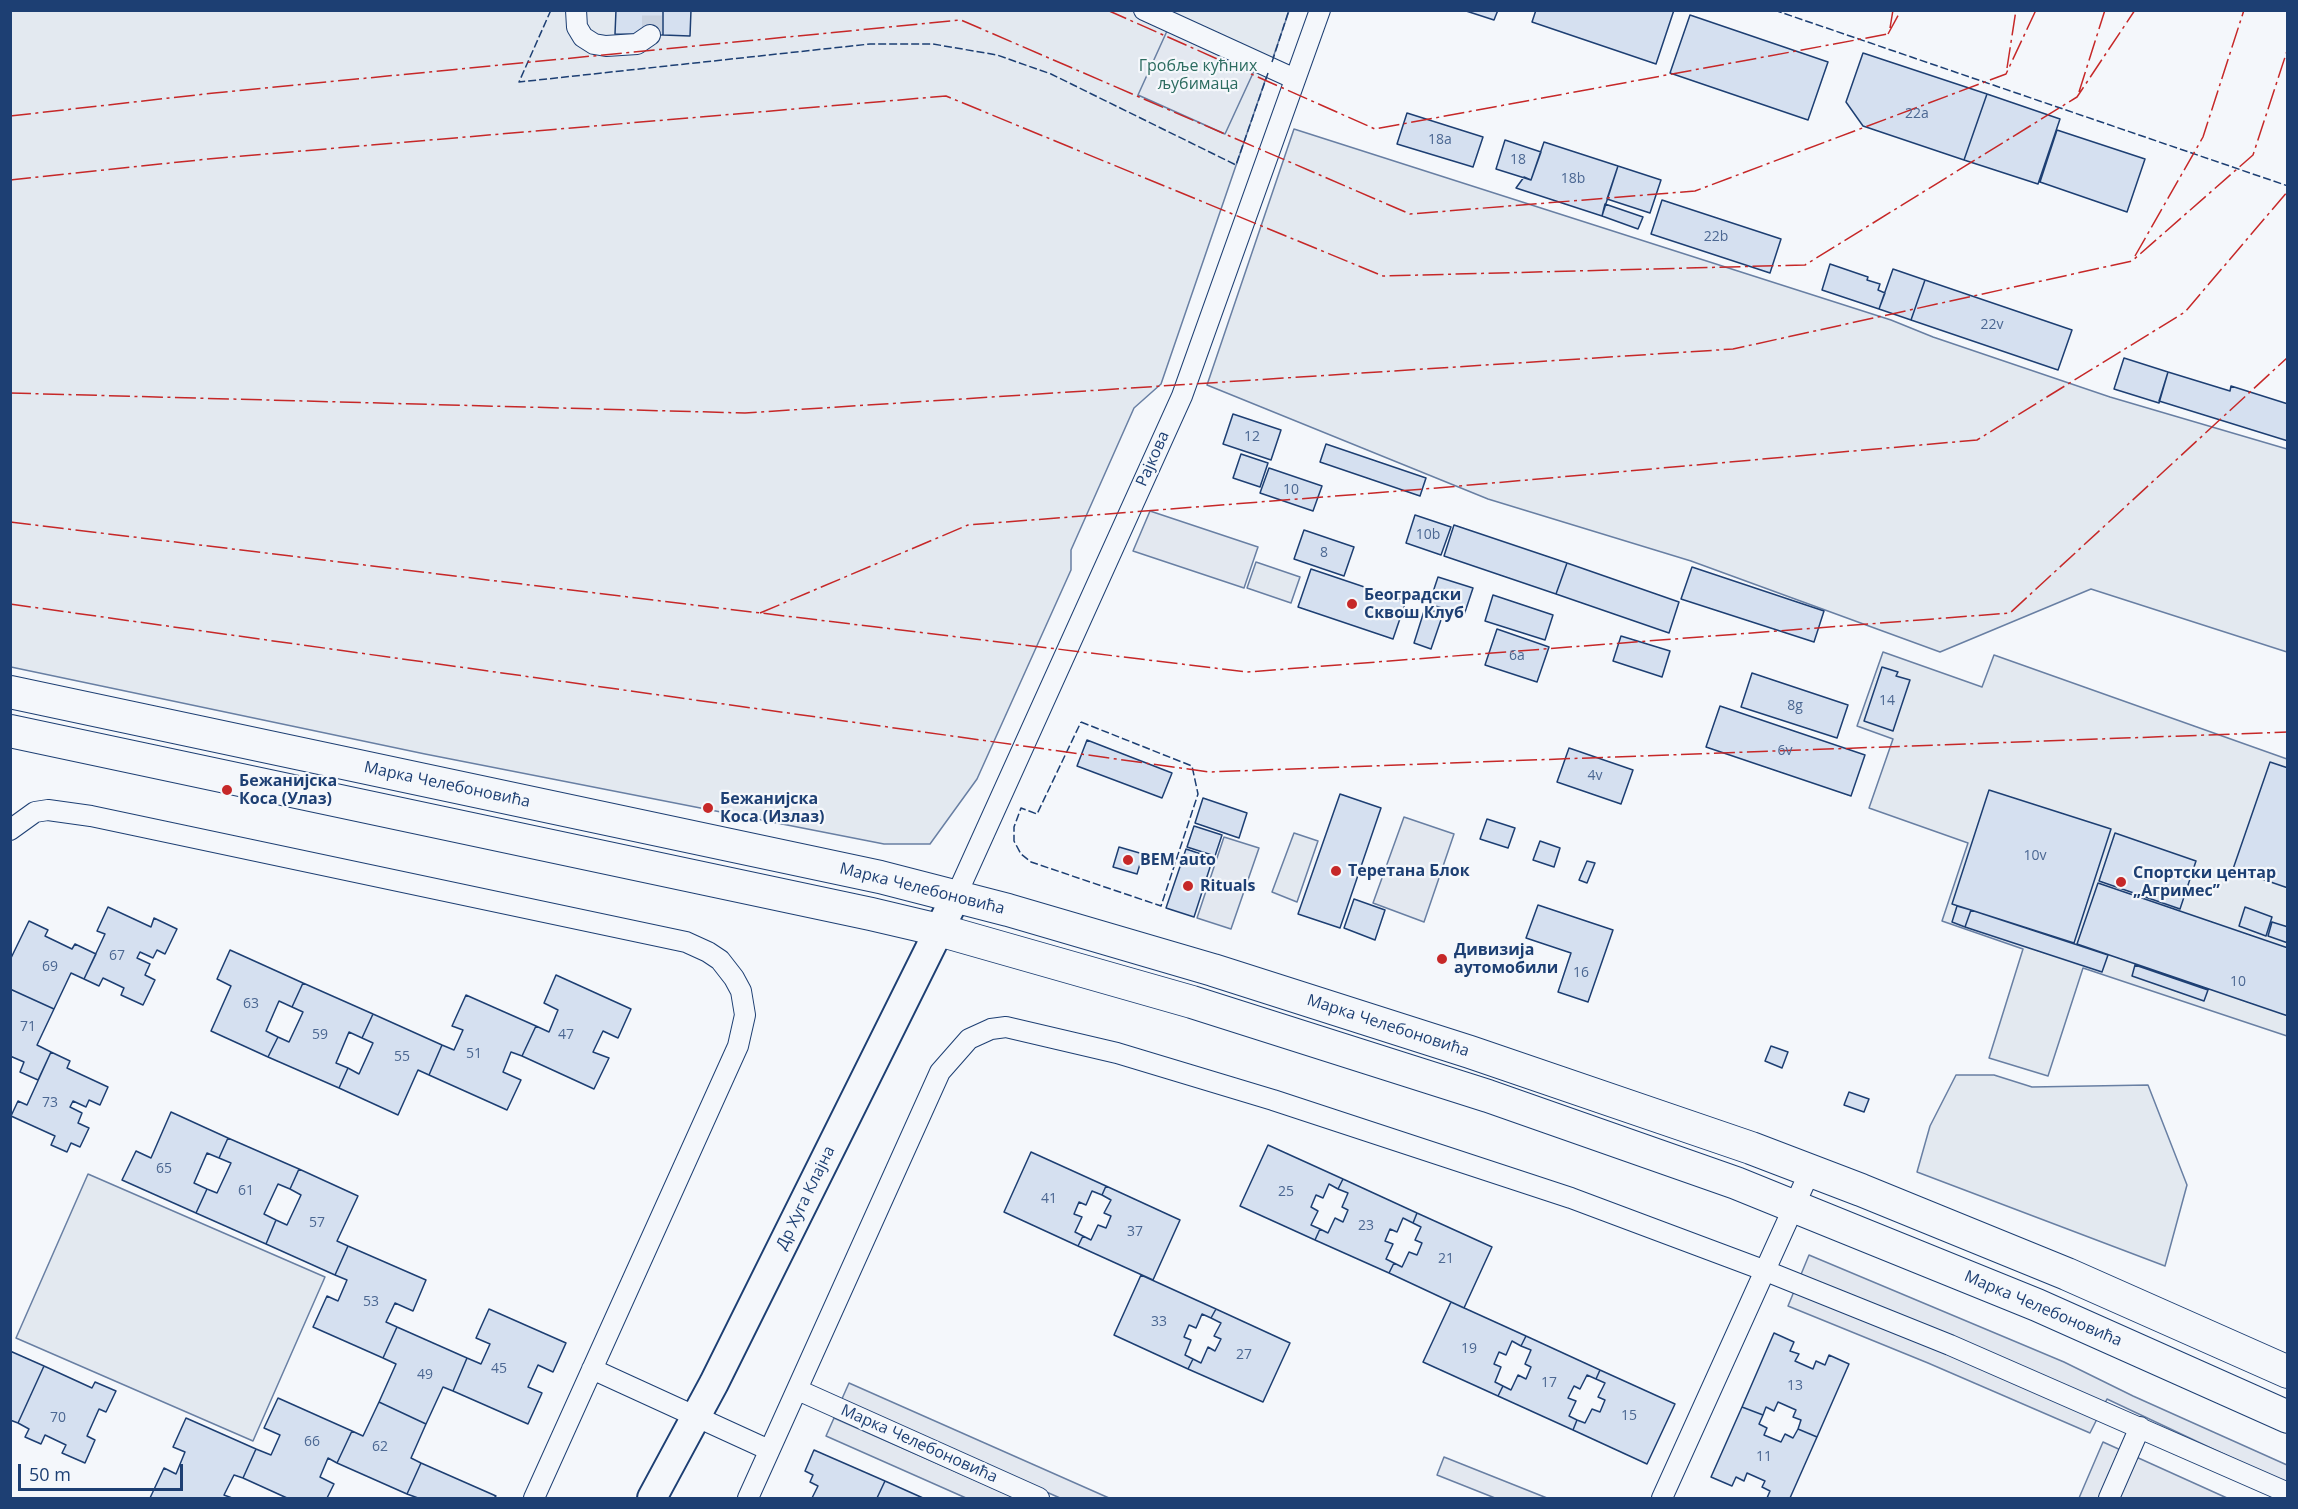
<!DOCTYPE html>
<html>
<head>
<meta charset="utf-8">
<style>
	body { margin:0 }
	#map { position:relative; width:2298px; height:1509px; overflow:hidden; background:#f4f7fb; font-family:"Open Sans",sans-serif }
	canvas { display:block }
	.frame { position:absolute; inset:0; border:12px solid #1d3f73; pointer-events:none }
	.scale { position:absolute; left:18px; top:1464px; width:165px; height:27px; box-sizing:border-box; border:3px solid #1d3f73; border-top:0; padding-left:8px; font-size:18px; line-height:21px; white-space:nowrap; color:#1d3f73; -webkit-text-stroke:4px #f4f7fb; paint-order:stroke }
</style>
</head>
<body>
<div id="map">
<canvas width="2298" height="1509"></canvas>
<div class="frame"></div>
<div class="scale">50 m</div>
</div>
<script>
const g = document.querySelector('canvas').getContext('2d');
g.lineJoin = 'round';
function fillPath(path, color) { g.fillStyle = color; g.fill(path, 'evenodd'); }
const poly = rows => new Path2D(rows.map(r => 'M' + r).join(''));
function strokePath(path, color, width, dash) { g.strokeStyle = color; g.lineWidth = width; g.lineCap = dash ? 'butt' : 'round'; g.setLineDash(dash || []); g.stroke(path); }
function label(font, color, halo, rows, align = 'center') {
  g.font = font + ' "Open Sans",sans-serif'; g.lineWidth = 4.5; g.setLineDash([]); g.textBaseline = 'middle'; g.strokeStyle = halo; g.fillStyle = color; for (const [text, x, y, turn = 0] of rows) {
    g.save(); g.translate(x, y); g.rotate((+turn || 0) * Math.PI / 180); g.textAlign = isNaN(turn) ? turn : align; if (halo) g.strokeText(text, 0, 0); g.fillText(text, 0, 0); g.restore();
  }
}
const green = poly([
	[11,11,1289,11,1161,384,1134,408,1071,550,1071,570,977,779,930,844,884,844,425,754,11,667,11,11],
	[1294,129,1891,320,1933,337,2110,397,2287,449,2287,652,2091,589,1940,652,1691,561,1488,499,1207,385,1294,129],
	[1256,562,1300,577,1291,603,1247,588,1256,562],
	[1883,652,1982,687,1994,655,2287,759,2287,1036,2083,968,2048,1076,1989,1058,2023,949,1942,921,1968,843,1869,808,1893,739,1857,726,1883,652],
	[1294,833,1318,841,1297,902,1272,892,1294,833],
	[1956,1075,1994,1075,2032,1087,2148,1085,2187,1185,2165,1266,1917,1172,1930,1126,1956,1075],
	[88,1174,325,1277,253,1441,16,1338,88,1174]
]);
fillPath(green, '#e3e9f0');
strokePath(green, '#687fa3', 1.5);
const parking = poly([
	[1167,31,1254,71,1225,134,1138,95,1167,31],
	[1150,511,1258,547,1244,588,1133,551,1150,511],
	[1404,817,1454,834,1424,922,1373,903,1404,817],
	[1224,837,1259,848,1231,929,1197,918,1224,837],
	[1809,1255,2064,1362,2133,1396,2287,1465,2287,1484,2107,1399,2090,1433,1928,1363,1788,1306,1809,1255],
	[849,1383,1109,1498,1060,1498,841,1401,849,1383],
	[834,1418,1016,1498,966,1498,826,1436,834,1418],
	[2103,1442,2227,1498,2079,1498,2103,1442],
	[1444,1457,1547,1498,1495,1498,1437,1475,1444,1457]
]);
fillPath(parking, '#e3e8f0');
strokePath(parking, '#687fa3', 1.5);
const building = poly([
	[616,10,663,10,663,35,615,34,616,10],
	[663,10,691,10,690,36,663,35,663,10],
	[1463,10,1498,10,1494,20,1463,10],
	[1536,10,1674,10,1656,64,1532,22,1536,10],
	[1690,15,1828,62,1808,120,1670,73,1690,15],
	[1863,53,1987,94,1964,160,1863,126,1846,102,1863,53],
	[1987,94,2060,119,2038,184,1964,160,1987,94],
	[1407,113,1483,137,1473,167,1397,144,1407,113],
	[2057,130,2145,159,2127,212,2040,182,2057,130],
	[1505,140,1541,152,1531,180,1496,169,1505,140],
	[1544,142,1618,166,1602,216,1516,188,1524,177,1531,180,1544,142],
	[1618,166,1661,180,1650,213,1607,199,1618,166],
	[1662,200,1781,239,1770,273,1651,234,1662,200],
	[1605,204,1643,217,1638,229,1602,216,1605,204],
	[1830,264,1868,277,1867,280,1880,284,1878,290,1885,293,1879,309,1822,290,1830,264],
	[1893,269,1925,280,1911,320,1879,309,1893,269],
	[1925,280,2072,330,2058,370,1911,320,1925,280],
	[2124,358,2168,372,2159,403,2114,389,2124,358],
	[2168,372,2230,391,2231,386,2288,404,2288,441,2159,401,2168,372],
	[1233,414,1281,430,1271,460,1223,444,1233,414],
	[1326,444,1426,478,1420,496,1320,462,1326,444],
	[1241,454,1268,463,1260,487,1233,478,1241,454],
	[1269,468,1322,486,1313,511,1260,493,1269,468],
	[1415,515,1451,527,1441,555,1406,543,1415,515],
	[1454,525,1567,563,1556,594,1444,556,1454,525],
	[1304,530,1354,547,1344,576,1294,559,1304,530],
	[1567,563,1679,602,1669,633,1556,594,1567,563],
	[1692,567,1824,611,1814,642,1681,599,1692,567],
	[1311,569,1406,601,1393,639,1298,607,1311,569],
	[1438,577,1473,588,1464,615,1429,604,1438,577],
	[1493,595,1553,615,1545,640,1485,621,1493,595],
	[1425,608,1443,614,1431,649,1414,643,1425,608],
	[1497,629,1549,647,1537,682,1485,665,1497,629],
	[1621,636,1670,651,1662,677,1613,661,1621,636],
	[1882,667,1898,672,1896,676,1910,680,1893,731,1864,721,1882,667],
	[1752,673,1848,705,1837,738,1741,707,1752,673],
	[1720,706,1865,755,1851,796,1706,747,1720,706],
	[1087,740,1172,773,1162,798,1077,766,1087,740],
	[1569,748,1633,770,1621,804,1557,782,1569,748],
	[2270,762,2288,768,2288,888,2233,869,2270,762],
	[1989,790,2111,829,2074,943,1952,904,1989,790],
	[1340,794,1381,808,1340,928,1298,914,1340,794],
	[1203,798,1247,813,1239,838,1195,823,1203,798],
	[1487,819,1515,828,1508,848,1480,839,1487,819],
	[1194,826,1222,835,1215,856,1187,847,1194,826],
	[2115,833,2196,861,2180,909,2099,881,2115,833],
	[1540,841,1560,848,1554,867,1533,860,1540,841],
	[1119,847,1143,854,1137,874,1113,867,1119,847],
	[1186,849,1213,858,1194,917,1166,908,1186,849],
	[1587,861,1595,863,1587,883,1579,880,1587,861],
	[2098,883,2288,948,2288,1016,2077,944,2098,883],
	[1354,899,1385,910,1375,940,1344,928,1354,899],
	[1538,905,1613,930,1588,1002,1558,992,1571,953,1526,938,1538,905],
	[1957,906,1971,910,1965,927,1952,922,1957,906],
	[108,907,151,927,154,918,177,929,165,954,157,950,153,958,140,952,137,958,150,964,145,975,155,980,143,1005,121,995,124,988,103,978,99,986,84,979,105,934,97,931,108,907],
	[2245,907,2272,917,2266,936,2239,926,2245,907],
	[1971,910,2108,955,2102,972,1965,927,1971,910],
	[29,921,48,930,45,936,72,949,75,944,96,954,84,979,71,973,54,1009,10,989,10,960,29,921],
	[2272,922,2288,927,2288,943,2268,936,2272,922],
	[230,950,303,983,292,1007,279,1001,266,1031,278,1037,268,1057,211,1031,231,986,217,979,230,950],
	[2135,965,2208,990,2204,1001,2132,976,2135,965],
	[556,975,631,1009,618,1038,603,1031,593,1052,609,1058,594,1089,522,1056,536,1026,549,1032,558,1010,544,1003,556,975],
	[303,983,373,1014,362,1038,349,1032,336,1063,348,1068,339,1088,268,1057,278,1037,289,1042,303,1012,292,1007,303,983],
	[10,989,54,1009,37,1045,51,1052,38,1080,20,1072,24,1062,10,1056,10,989],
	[466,995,536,1026,522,1056,511,1052,503,1072,521,1080,507,1110,429,1075,442,1045,454,1050,463,1030,452,1026,466,995],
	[373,1014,442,1045,429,1075,418,1070,398,1115,339,1088,348,1068,359,1074,373,1043,362,1038,373,1014],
	[1771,1046,1788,1052,1782,1068,1765,1061,1771,1046],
	[51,1052,70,1061,67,1068,108,1087,100,1105,89,1100,86,1107,73,1101,70,1107,82,1113,78,1123,89,1128,80,1147,71,1143,67,1152,51,1145,55,1136,11,1116,18,1101,27,1105,51,1052],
	[1849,1092,1869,1099,1864,1112,1844,1105,1849,1092],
	[171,1112,228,1138,219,1158,207,1153,194,1183,207,1189,196,1213,122,1180,136,1151,151,1158,171,1112],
	[228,1138,299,1169,290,1189,278,1184,264,1214,276,1220,266,1244,196,1213,207,1189,217,1193,231,1163,219,1158,228,1138],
	[1268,1145,1343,1179,1338,1189,1329,1184,1323,1198,1316,1195,1311,1207,1318,1211,1311,1225,1320,1229,1315,1240,1240,1206,1268,1145],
	[1031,1152,1106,1186,1102,1195,1092,1191,1086,1205,1079,1202,1074,1214,1082,1217,1075,1232,1083,1236,1078,1246,1004,1212,1031,1152],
	[299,1169,358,1196,337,1241,348,1246,335,1275,266,1244,276,1220,287,1225,301,1195,290,1189,299,1169],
	[1343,1179,1417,1213,1413,1223,1403,1218,1397,1232,1390,1229,1385,1241,1393,1244,1386,1259,1394,1263,1389,1273,1315,1240,1320,1229,1328,1233,1335,1218,1343,1222,1348,1210,1342,1207,1348,1193,1338,1189,1343,1179],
	[1106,1186,1180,1220,1153,1280,1078,1246,1083,1236,1091,1240,1098,1225,1106,1228,1111,1216,1104,1213,1111,1200,1102,1195,1106,1186],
	[1417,1213,1492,1247,1464,1308,1389,1273,1394,1263,1402,1267,1409,1252,1417,1255,1422,1243,1415,1240,1421,1227,1413,1223,1417,1213],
	[348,1246,426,1280,413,1311,395,1303,386,1322,397,1327,383,1358,313,1327,327,1296,338,1301,347,1280,335,1275,348,1246],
	[1141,1275,1216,1309,1211,1318,1202,1314,1196,1328,1189,1325,1184,1337,1191,1340,1185,1355,1193,1359,1188,1369,1114,1335,1141,1275],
	[1451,1302,1526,1336,1521,1346,1512,1341,1506,1355,1499,1352,1494,1364,1501,1367,1495,1382,1503,1386,1498,1396,1423,1362,1451,1302],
	[489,1309,566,1343,553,1372,538,1365,528,1387,542,1393,528,1424,453,1391,467,1358,481,1364,490,1344,476,1338,489,1309],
	[1216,1309,1290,1343,1263,1402,1188,1369,1193,1359,1201,1363,1208,1347,1215,1351,1221,1339,1214,1336,1221,1323,1211,1318,1216,1309],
	[397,1327,467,1358,453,1391,443,1387,426,1424,379,1402,396,1364,383,1358,397,1327],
	[1774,1333,1794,1342,1790,1351,1799,1354,1795,1361,1813,1369,1816,1361,1825,1365,1829,1355,1849,1364,1817,1437,1798,1429,1801,1420,1793,1417,1796,1410,1778,1402,1774,1411,1766,1407,1763,1415,1742,1407,1774,1333],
	[1526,1336,1600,1370,1596,1379,1587,1375,1580,1389,1574,1386,1568,1398,1576,1401,1569,1416,1577,1420,1573,1430,1498,1396,1503,1386,1511,1390,1518,1375,1526,1379,1531,1367,1525,1364,1531,1350,1521,1346,1526,1336],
	[10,1351,44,1366,18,1423,10,1420,10,1351],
	[44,1366,92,1388,95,1382,116,1391,106,1412,99,1409,87,1436,95,1440,85,1463,62,1453,66,1445,45,1435,41,1444,25,1437,29,1429,18,1423,44,1366],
	[1600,1370,1675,1404,1647,1464,1573,1430,1577,1420,1585,1423,1592,1409,1600,1412,1605,1400,1598,1397,1605,1383,1596,1379,1600,1370],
	[278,1398,352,1431,337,1463,328,1458,320,1477,334,1484,327,1498,287,1498,243,1478,256,1449,271,1455,280,1435,264,1428,278,1398],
	[379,1402,426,1424,411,1458,421,1463,407,1494,337,1463,352,1431,363,1436,379,1402],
	[1742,1407,1763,1415,1759,1424,1767,1428,1764,1435,1781,1442,1785,1434,1793,1438,1798,1429,1817,1437,1790,1498,1767,1498,1770,1491,1762,1487,1765,1481,1747,1473,1744,1481,1736,1477,1732,1486,1711,1477,1742,1407],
	[186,1418,256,1449,243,1478,234,1475,224,1495,232,1498,150,1498,164,1468,176,1474,185,1452,173,1447,186,1418],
	[814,1450,885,1481,877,1498,812,1498,818,1486,810,1482,813,1475,805,1471,814,1450],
	[421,1463,496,1496,494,1498,418,1498,407,1494,421,1463],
	[885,1481,923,1498,877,1498,885,1481]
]);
fillPath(building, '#d5e0f0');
strokePath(building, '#1d3f73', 1.5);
strokePath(poly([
	[650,35,652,31,652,10]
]), '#c9d2e0', 20, [20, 10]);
const street = poly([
	[576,10,577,27,583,37,594,44,606,46,637,44,650,35],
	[1144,10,1295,79],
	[10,830,35,812,48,810,91,816,686,942,708,952,720,960,734,978,741,991,745,1015,738,1046,534,1498],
	[956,896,1182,396,1320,10],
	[592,1369,769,1450],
	[798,1390,1039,1498],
	[748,1498,940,1072,969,1039,991,1029,1006,1027,1117,1053,1273,1100,1571,1198,1766,1271,1950,1345,2288,1493],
	[1662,1498,1810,1171],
	[2109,1498,2140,1427]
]);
const secondary = poly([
	[652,1498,714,1383,956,896]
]);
const primary = poly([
	[10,692,880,877,1008,910,1213,970,1470,1052,1751,1148,1861,1190,2067,1274,2288,1372],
	[10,731,871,914,939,930,1192,1002,1488,1096,1736,1183,2037,1305,2288,1417]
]);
strokePath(street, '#1d3f73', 22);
strokePath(secondary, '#1d3f73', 32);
strokePath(primary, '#1d3f73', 34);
strokePath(street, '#f4f7fb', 20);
strokePath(secondary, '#f4f7fb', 28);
strokePath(primary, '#f4f7fb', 32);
strokePath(poly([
	[551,10,519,82,870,44,933,44,997,55,1051,74,1236,165,1268,73],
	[1774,10,2288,186],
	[1272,62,1289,10],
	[1081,722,1192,766,1198,794,1161,906,1031,862,1021,854,1014,841,1014,827,1021,808,1037,814,1081,722]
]), '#1d3f73', 1.5, [8, 3]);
strokePath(poly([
	[1107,10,1375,129,1888,34],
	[1890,28,1893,10],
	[1888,34,1901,10],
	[2007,68,2016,10],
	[2079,92,2105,10],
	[10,116,214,93,961,20,1410,214,1695,191,2006,74,2036,10],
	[10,180,208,159,946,96,1383,276,1805,265,2077,97,2135,10],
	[2135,256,2203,137,2244,10],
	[10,393,745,413,1733,349,2132,261,2253,155,2288,48],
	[10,522,1247,672,2010,613,2288,357],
	[10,604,1209,772,2288,732],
	[760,613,968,525,1437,488,1977,440,2185,312,2288,191]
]), '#c62828', 1.5, [21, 4.5, 3, 4.5]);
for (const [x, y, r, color] of [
	[1352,604,6,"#c62828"],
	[227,790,6,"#c62828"],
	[708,808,6,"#c62828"],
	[1128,860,6,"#c62828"],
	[1336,871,6,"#c62828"],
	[2121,882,6,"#c62828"],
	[1188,886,6,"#c62828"],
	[1442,959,6,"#c62828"]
]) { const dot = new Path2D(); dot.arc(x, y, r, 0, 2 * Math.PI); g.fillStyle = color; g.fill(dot); strokePath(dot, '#f4f7fb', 2); }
label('14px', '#4b6792', null, [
	["22a",1917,114],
	["18a",1440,140],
	["18",1518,160],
	["18b",1573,179],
	["22b",1716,237],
	["22v",1992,325],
	["12",1252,437],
	["10",1291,490],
	["10b",1428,535],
	["8",1324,553],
	["6a",1517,656],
	["14",1887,701],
	["8g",1795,706],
	["6v",1785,751],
	["4v",1595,776],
	["10v",2035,856],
	["67",117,956],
	["69",50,967],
	["16",1581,973],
	["10",2238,982],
	["63",251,1004],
	["71",28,1027],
	["59",320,1035],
	["47",566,1035],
	["51",474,1054],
	["55",402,1057],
	["73",50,1103],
	["65",164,1169],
	["61",246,1191],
	["25",1286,1192],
	["41",1049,1199],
	["57",317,1223],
	["23",1366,1226],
	["37",1135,1232],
	["21",1446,1259],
	["53",371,1302],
	["33",1159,1322],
	["19",1469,1349],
	["27",1244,1355],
	["45",499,1369],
	["49",425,1375],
	["17",1549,1383],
	["13",1795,1386],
	["15",1629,1416],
	["70",58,1418],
	["66",312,1442],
	["62",380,1447],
	["11",1764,1457]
]);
label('16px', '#2c6c60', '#f4f7fb', [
	["Гробље кућних",1198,66],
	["љубимаца",1198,84]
]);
label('16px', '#1d3f73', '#f4f7fb', [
	["Рајкова",1153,459,-66],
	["Марка Челебоновића",447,785,12],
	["Марка Челебоновића",922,889,14],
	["Марка Челебоновића",1388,1026,18],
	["Др Хуга Клајна",806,1198,-64],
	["Марка Челебоновића",2043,1309,23],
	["Марка Челебоновића",919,1444,24]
]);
label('bold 16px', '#1d3f73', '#f4f7fb', [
	["Београдски",1364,595],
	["Сквош Клуб",1364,613],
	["Бежанијска",239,781],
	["Коса (Улаз)",239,799],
	["Бежанијска",720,799],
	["Коса (Излаз)",720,817],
	["BEM auto",1140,860],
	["Теретана Блок",1348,871],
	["Спортски центар",2133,873],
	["„Агримес”",2133,891],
	["Rituals",1200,886],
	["Дивизија",1454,950],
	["аутомобили",1454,968]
], 'left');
</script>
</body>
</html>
